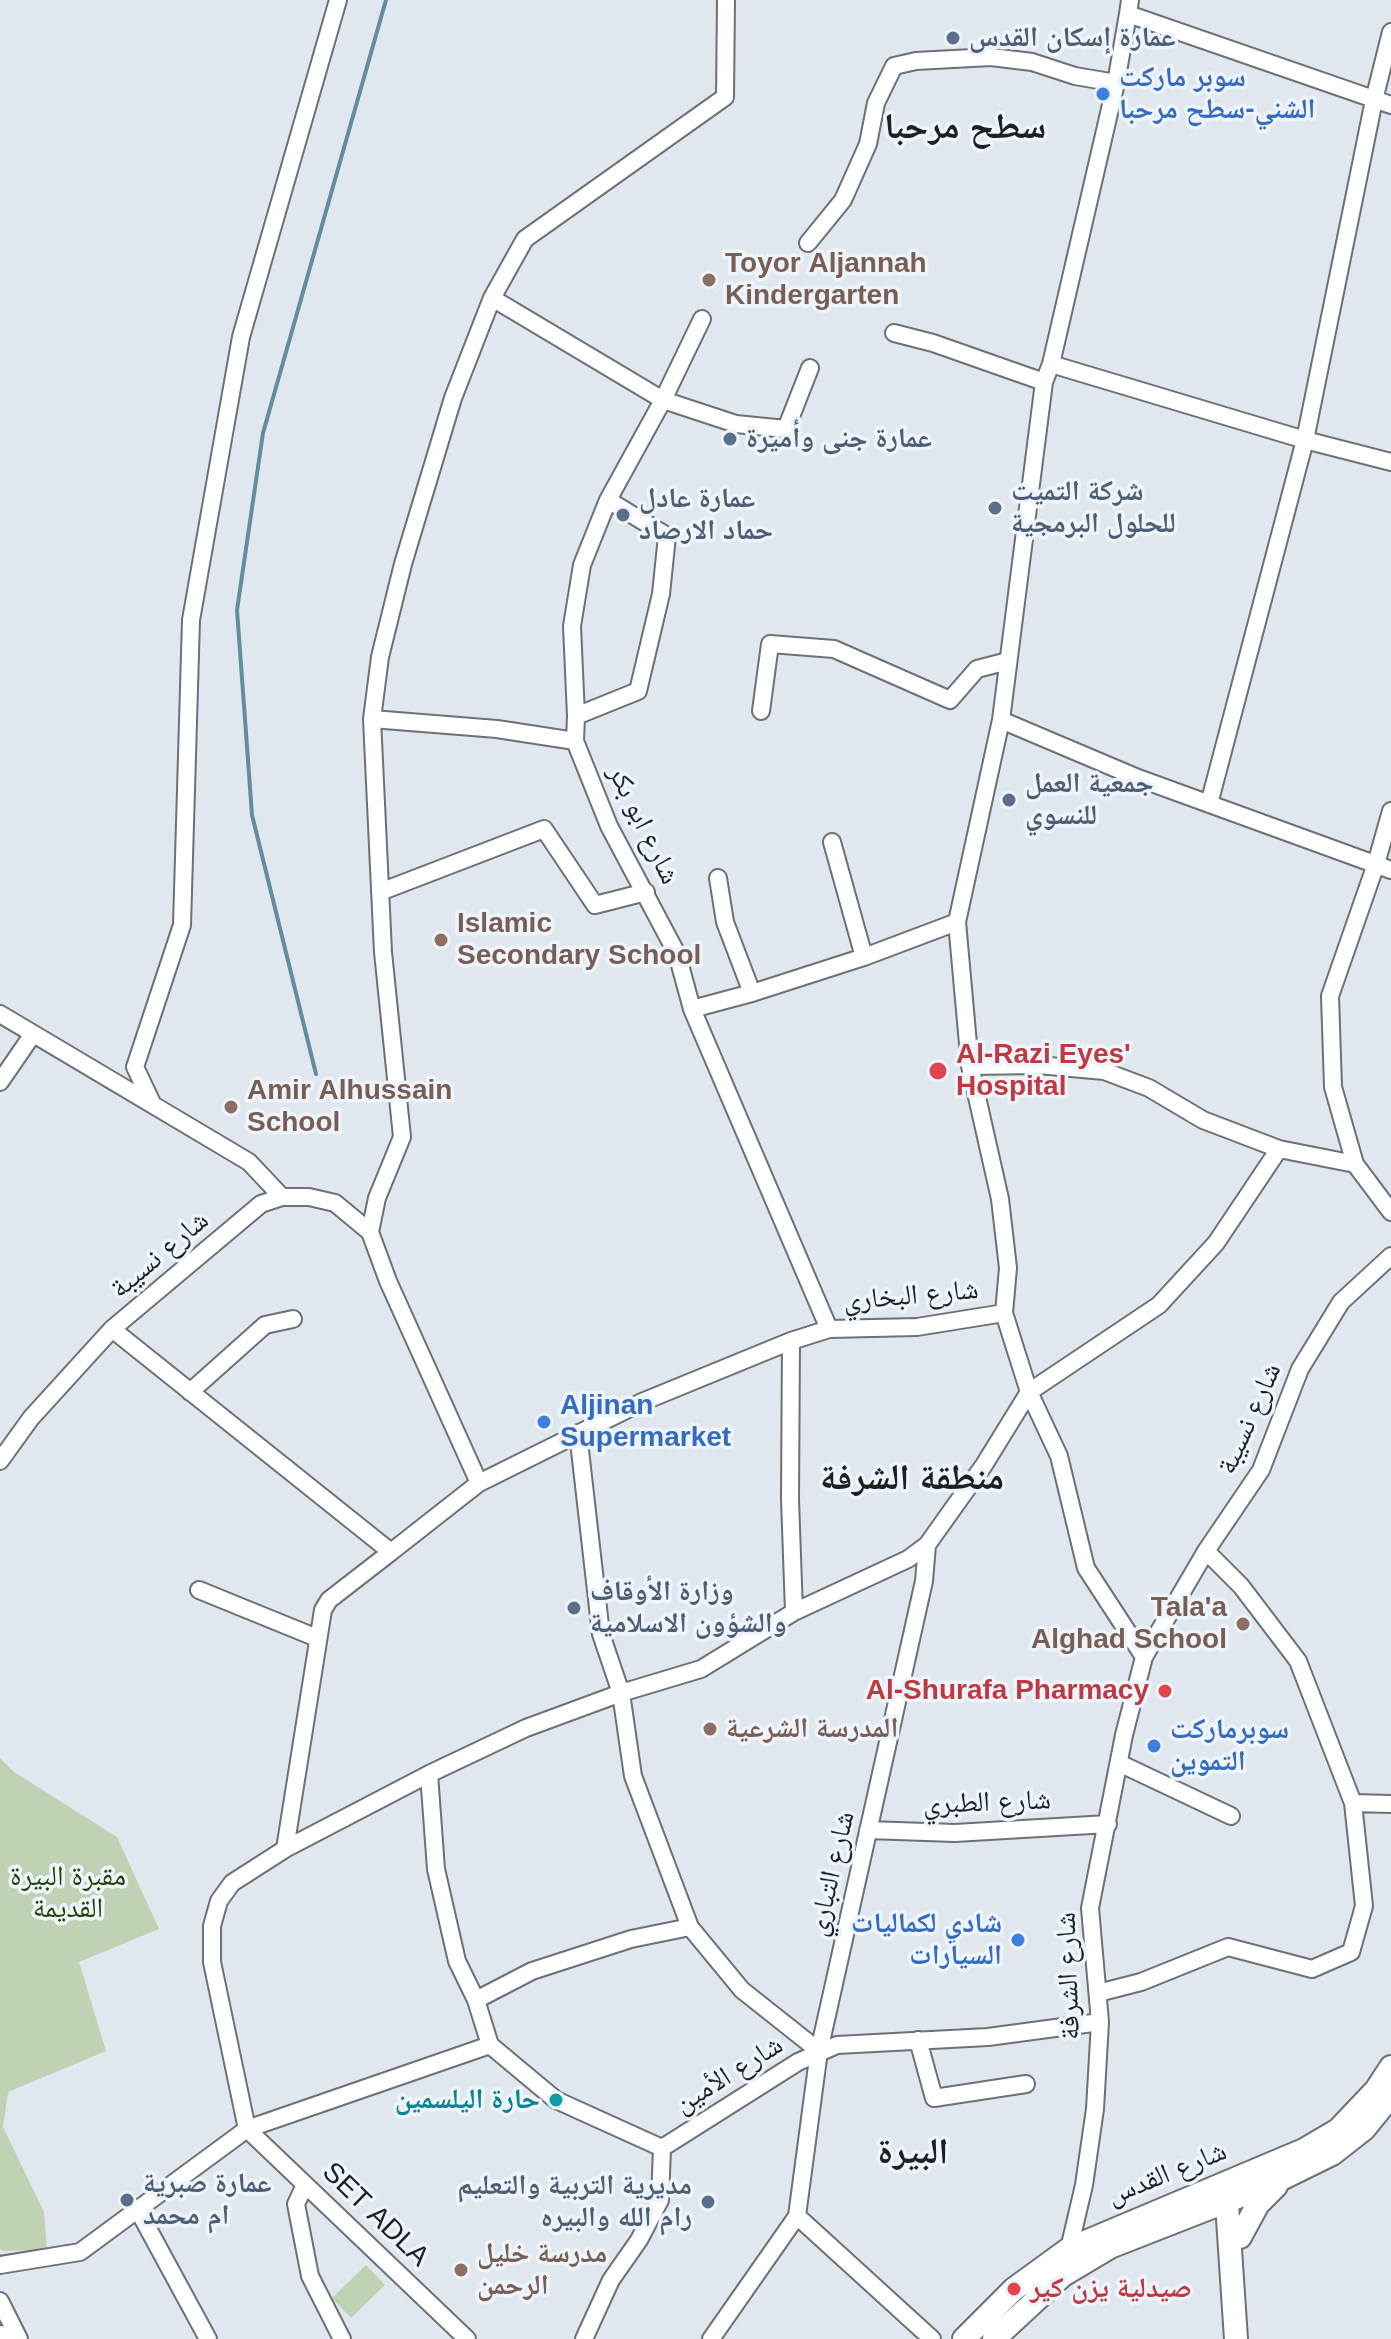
<!DOCTYPE html>
<html>
<head>
<meta charset="utf-8">
<style>
	body { margin:0 }
	canvas { display:block; background:#e1e7ee }
</style>
</head>
<body>
<canvas width="1391" height="2339"></canvas>
<script>
const g = document.querySelector('canvas').getContext('2d');
g.lineJoin = 'round';
function fillPath(path, color) { g.fillStyle = color; g.fill(path, 'evenodd'); }
const poly = rows => new Path2D(rows.map(r => 'M' + r).join(''));
function strokePath(path, color, width, dash) { g.strokeStyle = color; g.lineWidth = width; g.lineCap = dash ? 'butt' : 'round'; g.setLineDash(dash || []); g.stroke(path); }
function label(font, color, halo, rows, align = 'center') {
  g.font = font + ' Arial,"Noto Naskh Arabic",sans-serif'; g.lineWidth = 7; g.setLineDash([]); g.textBaseline = 'middle'; g.strokeStyle = halo; g.fillStyle = color; for (const [text, x, y, turn = 0] of rows) {
    g.save(); g.translate(x, y); g.rotate((+turn || 0) * Math.PI / 180); g.textAlign = isNaN(turn) ? turn : align; if (halo) g.strokeText(text, 0, 0); g.fillText(text, 0, 0); g.restore();
  }
}
fillPath(poly([
	[0,1758,14,1772,117,1837,159,1929,79,1962,106,2051,8,2092,3,2127,44,2212,47,2250,3,2251,0,2249],
	[366,2265,385,2285,351,2318,332,2298]
]), '#bfd2b4');
strokePath(poly([
	[316,1074,252,815,237,610,263,433,386,0]
]), '#628d9f', 4);
const minor = poly([
	[1130,0,1128,14,1391,105],
	[1128,14,1116,83,1051,364,1044,382,1001,720,957,922,970,1066,1038,1065,1104,1071,1149,1088,1203,1120,1279,1149,1355,1164],
	[808,243,843,200,868,144,876,103,894,66,916,61,991,57,1032,62,1075,76,1116,83],
	[492,298,663,400,736,424,786,429,810,368],
	[702,319,663,400,608,500,582,565,572,626,576,716,575,741,609,826,677,954,692,1009,752,993,864,957,957,922],
	[894,333,933,343,1044,382],
	[1051,364,1305,440,1391,462],
	[761,711,770,644,834,649,950,700,977,669,1008,661],
	[576,716,638,691,661,594,667,536,608,500],
	[372,719,497,729,575,741],
	[1001,720,1138,778,1391,870],
	[1209,804,1305,440,1374,100,1391,32],
	[1391,811,1376,864,1330,996,1333,1087,1355,1164,1391,1212],
	[832,842,864,957],
	[718,878,725,922,752,993],
	[380,892,544,829,595,905,646,892],
	[692,1009,829,1329,917,1327,1004,1313,1029,1392,1159,1305,1216,1243,1279,1149],
	[0,1014,249,1162,282,1197],
	[970,1066,1000,1199,1008,1268,1004,1313],
	[0,1082,33,1034],
	[153,1105,135,1067,182,925,191,620,241,337,338,0],
	[370,1232,377,1198,402,1137,383,952,372,719,380,657,403,564,453,398,492,298,525,239,725,97,726,0],
	[112,1329,391,1552,479,1483,642,1402,791,1341,829,1329],
	[791,1341,790,1499,794,1612],
	[190,1392,265,1325,293,1319],
	[1029,1392,1059,1456,1086,1568,1144,1657],
	[578,1433,601,1634,621,1693,633,1776,690,1927,742,1990,819,2051],
	[0,1461,31,1418,112,1329,261,1204,282,1197,309,1197,335,1203,370,1232,388,1281,479,1483],
	[199,1590,317,1638],
	[1119,1763,1231,1816],
	[429,1774,436,1869,457,1961,476,2000,490,2045,556,2100,662,2148,798,2062,837,2045,988,2037,1100,2022],
	[1353,1803,1391,1804],
	[868,1830,955,1833,1108,1824],
	[285,1849,323,1610,329,1600,391,1552],
	[1098,1993,1141,1982,1228,1947,1312,1969,1351,1952,1364,1906,1353,1803,1298,1661,1241,1586,1206,1551],
	[476,2000,532,1971,631,1939,690,1927],
	[918,2040,934,2098,1026,2084],
	[247,2129,212,1962,212,1926,219,1901,232,1883,285,1849,429,1774,526,1728,621,1693,701,1669,794,1612,908,1559,927,1545,984,1465,1029,1392],
	[247,2129,467,2339],
	[305,2185,296,2204,310,2276,342,2339],
	[138,2210,208,2339],
	[797,2216,932,2339],
	[1069,2249,1084,2185,1095,2109,1100,2022,1090,1908,1124,1735,1144,1657,1206,1551,1261,1470,1300,1369,1341,1302,1391,1256],
	[0,2265,80,2252,247,2129,490,2045],
	[0,2301,19,2339],
	[0,2334,5,2339],
	[584,2339,611,2280,639,2240,660,2200,662,2148],
	[711,2339,797,2216,819,2051,924,1581,927,1545]
]);
const secondary = poly([
	[1226,2189,1236,2339],
	[1240,2237,1258,2204,1276,2186],
	[964,2339,1014,2289,1069,2249,1304,2150,1338,2130,1376,2090,1391,2067],
	[994,2339,1063,2275,1110,2247,1271,2184,1332,2154,1364,2129,1391,2096]
]);
strokePath(minor, '#6c7077', 20);
strokePath(secondary, '#6c7077', 26);
strokePath(minor, '#fff', 16);
strokePath(secondary, '#fff', 22);
for (const [x, y, r, color] of [
	[953,38,8,"#5c6f8a"],
	[1103,94,8,"#3f7fe0"],
	[709,280,8,"#8d6e63"],
	[730,439,8,"#5c6f8a"],
	[995,508,8,"#5c6f8a"],
	[623,515,8,"#5c6f8a"],
	[1009,800,8,"#5c6f8a"],
	[441,940,8,"#8d6e63"],
	[938,1071,10,"#e0444e"],
	[231,1107,8,"#8d6e63"],
	[544,1422,8,"#3f7fe0"],
	[574,1608,8,"#5c6f8a"],
	[1243,1624,8,"#8d6e63"],
	[1165,1691,8,"#e0444e"],
	[710,1729,8,"#8d6e63"],
	[1154,1746,8,"#3f7fe0"],
	[1018,1940,8,"#3f7fe0"],
	[556,2100,8,"#0f9aa8"],
	[127,2200,8,"#5c6f8a"],
	[708,2202,8,"#5c6f8a"],
	[461,2270,8,"#8d6e63"],
	[1014,2289,8,"#e0444e"]
]) { const dot = new Path2D(); dot.arc(x, y, r, 0, 2 * Math.PI); g.fillStyle = color; g.fill(dot); strokePath(dot, '#eef4fb', 3); }
label('bold 28px', '#4e5e75', '#eef4fb', [
	["عمارة إسكان القدس",969,38],
	["عمارة جنى وأميرة",746,439],
	["شركة التميت",1011,492],
	["للحلول البرمجية",1011,524],
	["عمارة عادل",639,499],
	["حماد الارصاد",639,531],
	["جمعية العمل",1025,784],
	["للنسوي",1025,816],
	["وزارة الأوقاف",590,1592],
	["والشؤون الاسلامية",590,1624],
	["عمارة صبرية",143,2184],
	["ام محمد",143,2216],
	["مديرية التربية والتعليم",692,2186,"right"],
	["رام الله والبيره",692,2218,"right"]
], 'left');
label('bold 28px', '#366cbe', '#eef4fb', [
	["سوبر ماركت",1119,78],
	["الشني-سطح مرحبا",1119,110],
	["Aljinan",560,1406],
	["Supermarket",560,1438],
	["سوبرماركت",1170,1730],
	["التموين",1170,1762],
	["شادي لكماليات",1002,1924,"right"],
	["السيارات",1002,1956,"right"]
], 'left');
label('bold 28px', '#785e54', '#eef4fb', [
	["Toyor Aljannah",725,264],
	["Kindergarten",725,296],
	["Islamic",457,924],
	["Secondary School",457,956],
	["Amir Alhussain",247,1091],
	["School",247,1123],
	["Tala'a",1227,1608,"right"],
	["Alghad School",1227,1640,"right"],
	["المدرسة الشرعية",726,1729],
	["مدرسة خليل",477,2254],
	["الرحمن",477,2286]
], 'left');
label('28px', '#1e2022', '#eef4fb', [
	["شارع ابو بكر",643,825,64],
	["شارع نسيبة",160,1255,-40],
	["شارع البخاري",911,1296,-5],
	["شارع نسيبة",1250,1419,-66],
	["شارع الطبري",987,1803,-2],
	["شارع التباري",832,1874,-77],
	["شارع الشرفة",1069,1976,-92],
	["شارع الأمين",729,2075,-32],
	["شارع القدس",1167,2174,-22],
	["SET ADLA",375,2215,44]
]);
label('bold 28px', '#be3a42', '#eef4fb', [
	["Al-Razi Eyes'",956,1055],
	["Hospital",956,1087],
	["Al-Shurafa Pharmacy",1149,1691,"right"],
	["صيدلية يزن كير",1030,2289]
], 'left');
label('28px', '#204400', '#eef4fb', [
	["مقبرة البيرة",68,1877],
	["القديمة",68,1909]
]);
label('bold 28px', '#0d838f', '#eef4fb', [
	["حارة اليلسمين",540,2100]
], 'right');
label('bold 36px', '#1e2022', '#eef4fb', [
	["سطح مرحبا",965,128],
	["منطقة الشرفة",912,1479],
	["البيرة",913,2153]
]);
</script>
</body>
</html>
